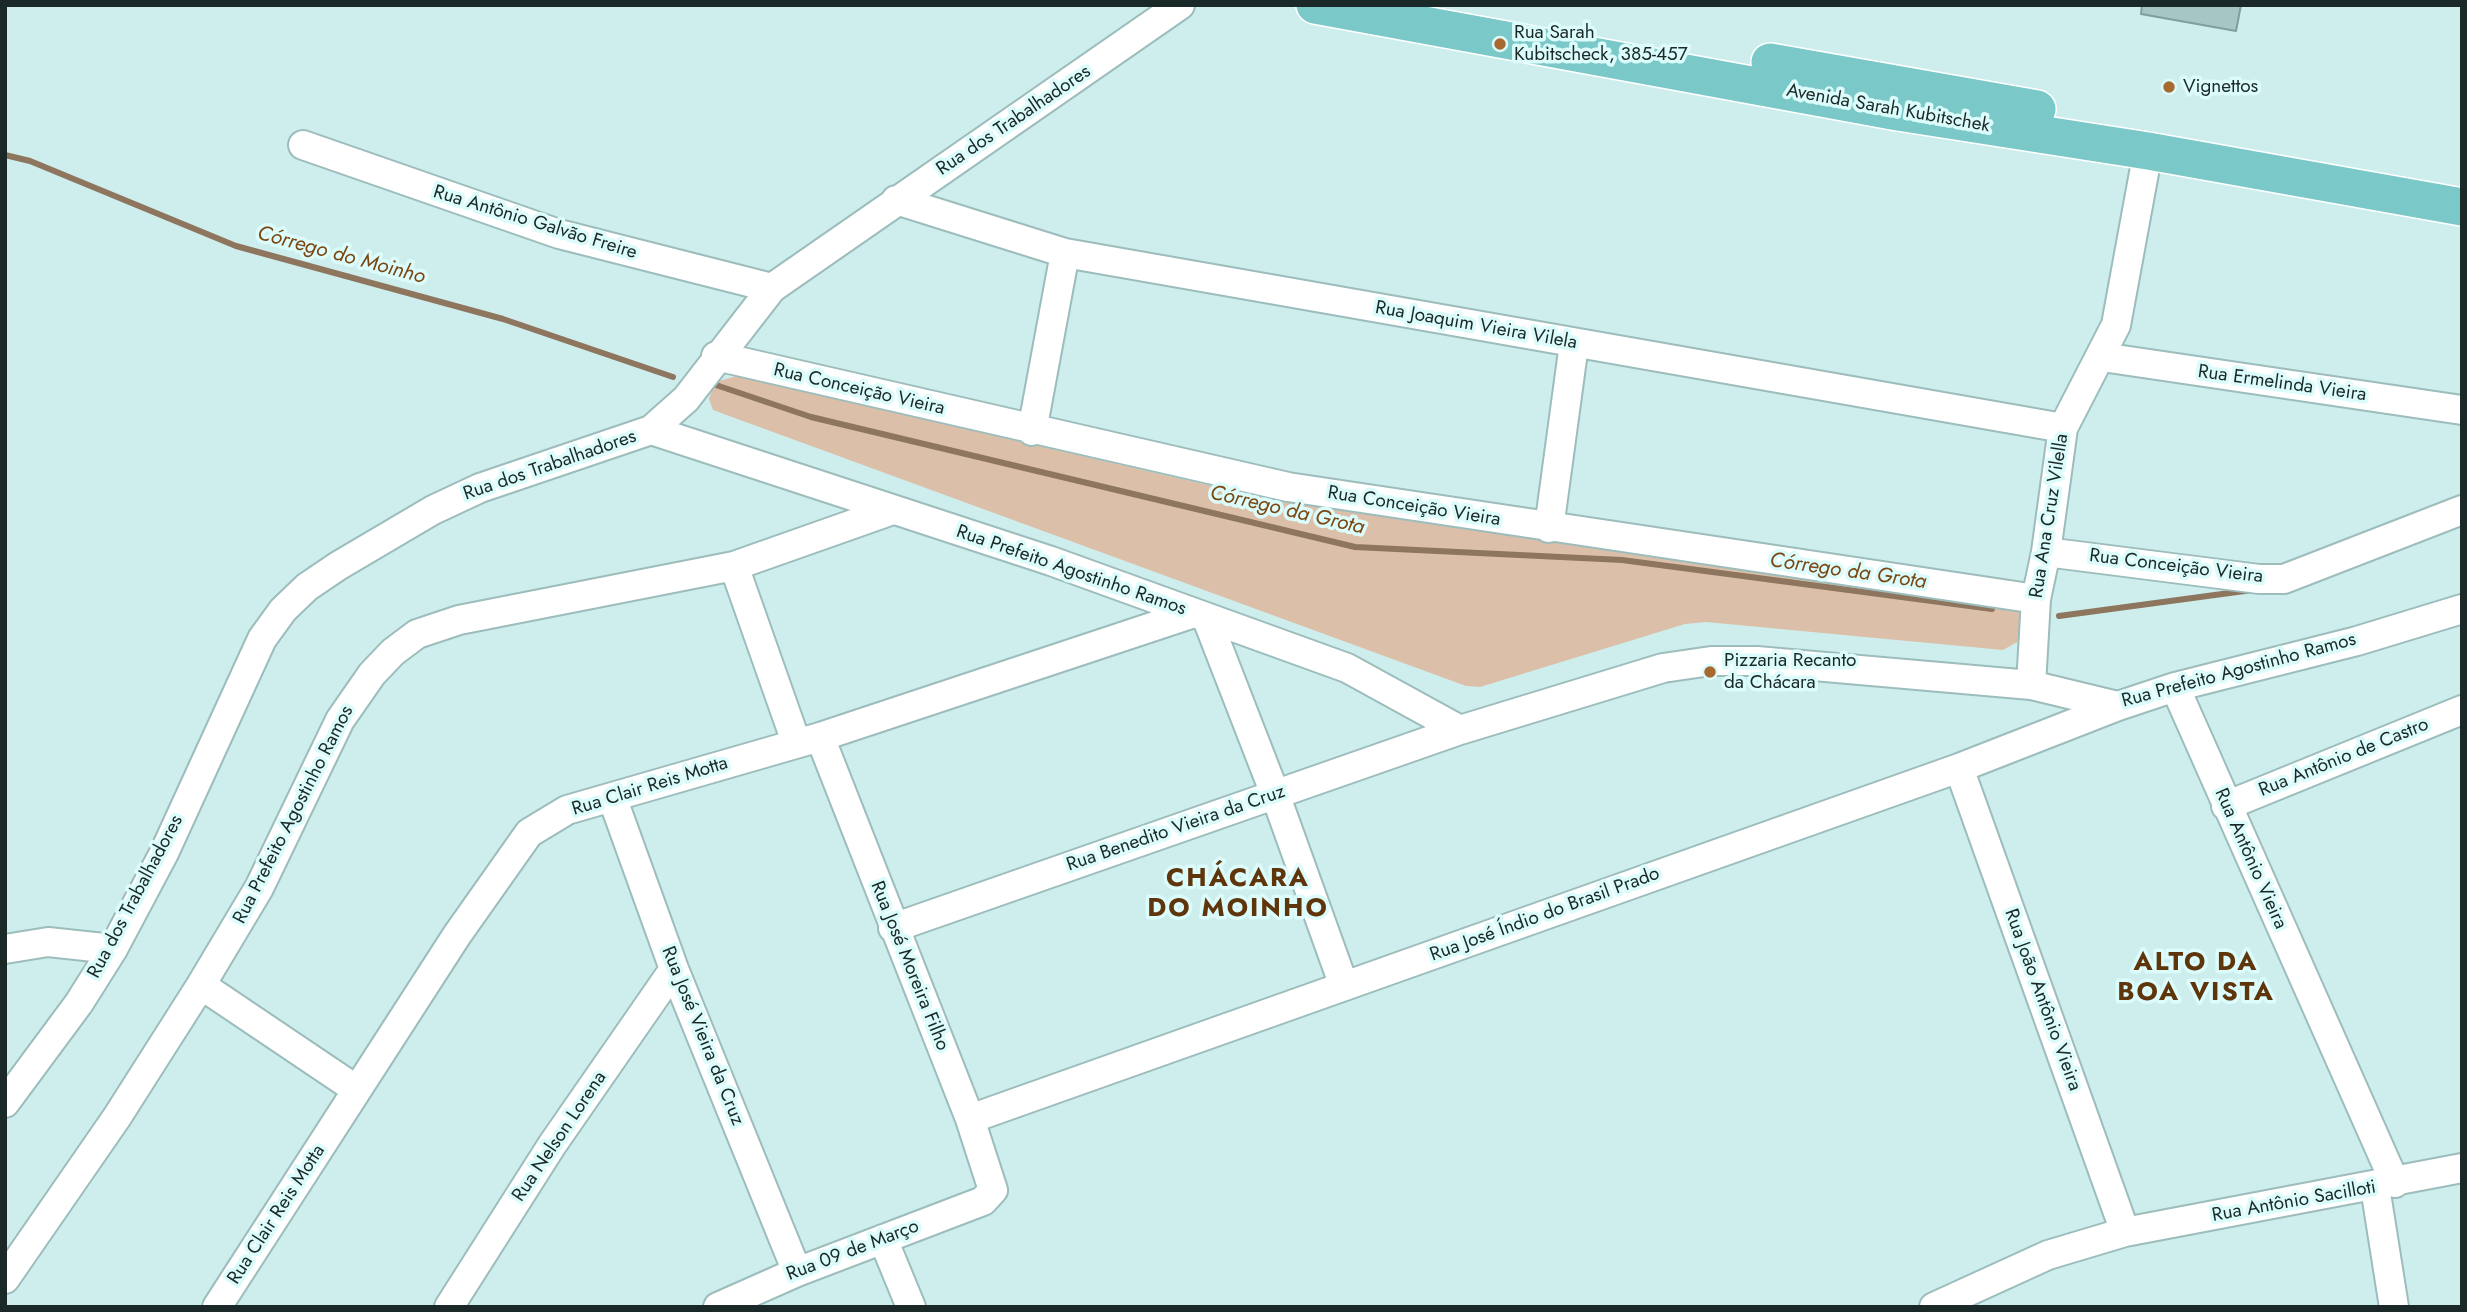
<!DOCTYPE html>
<html>
<head>
<meta charset="utf-8">
<style>
	body { margin:0 }
	#map { position:relative; width:2467px; height:1312px; overflow:hidden; background:#ceeeee; font-family:Jost,sans-serif }
	canvas { display:block }
	.frame { position:absolute; inset:0; border:7px solid #1b2828; pointer-events:none }
</style>
</head>
<body>
<div id="map">
<canvas width="2467" height="1312"></canvas>
<div class="frame"></div>
</div>
<script>
const g = document.querySelector('canvas').getContext('2d');
g.lineJoin = 'round';
function fillPath(path, color) { g.fillStyle = color; g.fill(path, 'evenodd'); }
const poly = rows => new Path2D(rows.map(r => 'M' + r).join(''));
function strokePath(path, color, width, dash) { g.strokeStyle = color; g.lineWidth = width; g.lineCap = dash ? 'butt' : 'round'; g.setLineDash(dash || []); g.stroke(path); }
function label(font, color, halo, rows, align = 'center') {
  g.font = font + ' Jost,sans-serif'; g.lineWidth = 7; g.setLineDash([]); g.textBaseline = 'middle'; g.strokeStyle = halo; g.fillStyle = color; for (const [text, x, y, turn = 0] of rows) {
    g.save(); g.translate(x, y); g.rotate((+turn || 0) * Math.PI / 180); g.textAlign = isNaN(turn) ? turn : align; if (halo) g.strokeText(text, 0, 0); g.fillText(text, 0, 0); g.restore();
  }
}
fillPath(poly([
	[737,376,1281,502,2021,605,2024,632,2019,641,2003,650,1706,622,1685,624,1480,687,1466,686,713,410,709,399,715,382]
]), '#dcbfa8');
strokePath(poly([
	[5,155,30,161,236,246,503,319,673,377],
	[713,384,811,417,1355,547,1622,560,1992,609],
	[2059,616,2252,590]
]), '#8d755e', 6);
const building = poly([
	[2142,5,2241,5,2236,31,2141,14,2142,5]
]);
fillPath(building, '#a6c6c6');
strokePath(building, '#7f9e9d', 2);
const minor = poly([
	[303,145,559,234,772,288],
	[896,200,1065,253,2063,428],
	[716,356,1288,487,2036,599],
	[2102,357,2462,410],
	[651,430,1051,561,1347,668,1460,730],
	[1032,431,1065,253],
	[1549,528,1574,344],
	[2046,552,2259,579,2284,579,2462,510],
	[734,566,796,742],
	[1207,619,1275,794,1344,986],
	[2031,685,2036,599,2046,552,2063,428,2116,325,2148,151],
	[2175,687,2395,1183],
	[1959,768,2125,1232],
	[612,797,674,969,797,1272],
	[2226,806,2462,710],
	[893,928,1460,730,1663,668,1711,661,1757,661,2031,685,2118,706],
	[5,949,48,942,113,949],
	[201,985,357,1090],
	[5,1103,79,1003,113,949,164,853,262,639,283,610,307,587,338,566,433,510,480,488,651,430,686,399,772,288,1180,5],
	[970,1119,1959,768,2118,706,2175,687,2357,641,2462,609],
	[2375,1187,2394,1307],
	[883,1239,911,1307],
	[5,1279,117,1117,201,985,259,888,340,720,372,674,393,652,417,634,459,620,734,566,890,511],
	[217,1307,457,935,529,833,567,810,820,737,1194,613],
	[449,1307,552,1145,674,969],
	[718,1307,797,1272,983,1201,993,1190,970,1119,820,737],
	[1934,1307,2048,1255,2125,1232,2462,1168]
]);
const major = poly([
	[1315,5,1898,112,2148,151,2462,207],
	[1770,62,2037,109]
]);
strokePath(minor, '#9dbcbc', 32);
strokePath(major, '#fff', 40);
strokePath(minor, '#fff', 28);
strokePath(major, '#7ac8c8', 37);
for (const [x, y, r, color] of [
	[1500,44,7,"#a86930"],
	[2169,87,7,"#a86930"],
	[1710,672,7,"#a86930"]
]) { const dot = new Path2D(); dot.arc(x, y, r, 0, 2 * Math.PI); g.fillStyle = color; g.fill(dot); strokePath(dot, '#dbfcfb', 2.5); }
label('19px', '#1b2828', '#dbfcfb', [
	["Rua Sarah",1514,33],
	["Kubitscheck, 385-457",1514,55],
	["Vignettos",2183,87],
	["Pizzaria Recanto",1724,661],
	["da Chácara",1724,683]
], 'left');
label('19px', '#1b2828', '#dbfcfb', [
	["Avenida Sarah Kubitschek",1888,109,10],
	["Rua dos Trabalhadores",1014,121,-34],
	["Rua Antônio Galvão Freire",535,223,17],
	["Rua Joaquim Vieira Vilela",1476,326,10],
	["Rua Ermelinda Vieira",2282,384,8],
	["Rua Conceição Vieira",859,390,13],
	["Rua dos Trabalhadores",550,466,-19],
	["Rua Conceição Vieira",1414,507,9],
	["Rua Ana Cruz Vilella",2050,516,-81],
	["Rua Conceição Vieira",2176,567,7],
	["Rua Prefeito Agostinho Ramos",1071,571,19],
	["Rua Prefeito Agostinho Ramos",2239,671,-15],
	["Rua Antônio de Castro",2344,758,-22],
	["Rua Clair Reis Motta",650,787,-17],
	["Rua Prefeito Agostinho Ramos",294,815,-63],
	["Rua Benedito Vieira da Cruz",1176,829,-19],
	["Rua Antônio Vieira",2250,859,66],
	["Rua dos Trabalhadores",136,897,-62],
	["Rua José Índio do Brasil Prado",1545,915,-20],
	["Rua José Moreira Filho",909,966,68],
	["Rua João Antônio Vieira",2042,1000,70],
	["Rua José Vieira da Cruz",702,1036,68],
	["Rua Nelson Lorena",560,1137,-56],
	["Rua Antônio Sacilloti",2294,1202,-10],
	["Rua Clair Reis Motta",277,1215,-57],
	["Rua 09 de Março",853,1251,-21]
]);
label('italic 21px', '#7b4611', '#dbfcfb', [
	["Córrego do Moinho",341,256,15],
	["Córrego da Grota",1287,511,13],
	["Córrego da Grota",1848,572,8]
]);
g.letterSpacing = '2px';
label('bold 26px', '#5f350b', '#dbfcfb', [
	["CHÁCARA",1238,880],
	["DO MOINHO",1238,910],
	["ALTO DA",2196,964],
	["BOA VISTA",2196,994]
]);
g.letterSpacing = '0px';
</script>
</body>
</html>
